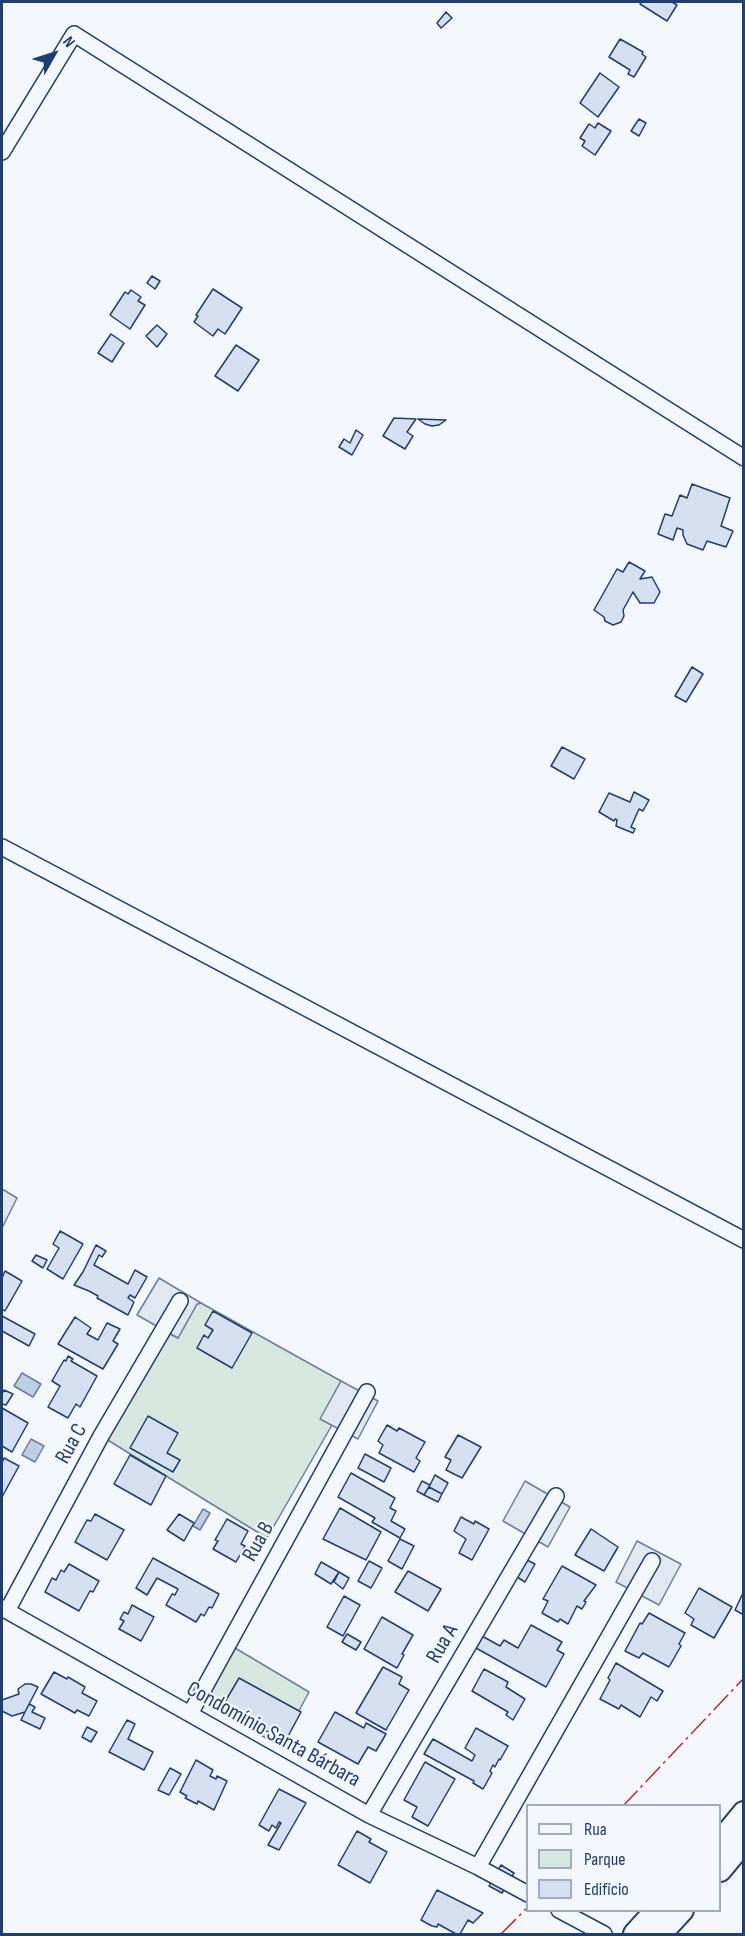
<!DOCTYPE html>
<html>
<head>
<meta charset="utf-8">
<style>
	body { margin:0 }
	#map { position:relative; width:745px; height:1936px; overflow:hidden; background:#f4f7fb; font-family:"Sofia Sans Condensed",sans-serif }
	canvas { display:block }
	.frame { position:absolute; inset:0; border:3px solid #1d3f73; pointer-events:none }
	.legend { position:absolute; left:526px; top:1804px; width:195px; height:108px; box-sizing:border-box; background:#f4f7fb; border:2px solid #9eadc5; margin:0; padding:8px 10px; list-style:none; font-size:18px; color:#1d3f73 }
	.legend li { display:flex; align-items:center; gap:12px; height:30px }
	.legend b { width:30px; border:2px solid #9eadc5 }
	.north { position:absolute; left:24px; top:24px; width:60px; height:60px; -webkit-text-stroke:4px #f4f7fb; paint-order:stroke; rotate:51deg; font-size:16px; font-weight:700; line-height:24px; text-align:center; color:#1d3f73 }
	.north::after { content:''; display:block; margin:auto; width:21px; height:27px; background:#1d3f73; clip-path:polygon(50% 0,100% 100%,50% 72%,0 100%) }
</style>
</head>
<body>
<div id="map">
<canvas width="745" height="1936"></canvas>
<div class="frame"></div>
<ul class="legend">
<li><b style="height:8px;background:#f4f7fb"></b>Rua</li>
<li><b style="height:16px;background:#d7e8df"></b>Parque</li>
<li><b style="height:16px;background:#d5e0f0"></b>Edifício</li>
</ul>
<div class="north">N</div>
</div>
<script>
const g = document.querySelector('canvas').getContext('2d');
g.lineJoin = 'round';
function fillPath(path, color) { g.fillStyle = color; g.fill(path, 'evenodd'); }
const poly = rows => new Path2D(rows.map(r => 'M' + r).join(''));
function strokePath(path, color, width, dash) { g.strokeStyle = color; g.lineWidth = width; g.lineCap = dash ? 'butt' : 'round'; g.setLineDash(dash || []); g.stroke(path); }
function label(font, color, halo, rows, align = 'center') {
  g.font = font + ' "Sofia Sans Condensed",sans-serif'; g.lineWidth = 4.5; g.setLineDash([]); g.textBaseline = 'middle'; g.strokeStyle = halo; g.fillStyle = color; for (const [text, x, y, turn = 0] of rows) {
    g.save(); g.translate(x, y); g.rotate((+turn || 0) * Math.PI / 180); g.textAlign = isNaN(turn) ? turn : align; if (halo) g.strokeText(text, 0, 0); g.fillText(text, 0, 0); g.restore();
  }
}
const green = poly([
	[201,1303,341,1381,321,1419,332,1425,267,1538,106,1439,166,1332,178,1338,197,1304,201,1303],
	[230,1645,309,1692,280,1746,201,1701,230,1645]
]);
fillPath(green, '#d7e8df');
strokePath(green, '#687fa3', 1.5);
const parking = poly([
	[2,1189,17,1198,2,1228,2,1189],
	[159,1278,201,1303,197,1304,178,1338,137,1315,159,1278],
	[341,1381,378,1401,358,1439,320,1419,341,1381],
	[525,1481,570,1507,548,1547,503,1521,525,1481],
	[637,1541,681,1564,659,1605,616,1582,637,1541]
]);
fillPath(parking, '#e3e8f0');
strokePath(parking, '#687fa3', 1.5);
const water = poly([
	[22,1373,41,1384,33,1397,14,1386,22,1373],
	[31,1439,44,1446,35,1462,22,1455,31,1439],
	[203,1509,210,1513,200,1530,193,1526,203,1509]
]);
fillPath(water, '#bed0e5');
strokePath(water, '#687fa3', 1.5);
const building = poly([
	[642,2,672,2,677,5,667,21,640,4,642,2],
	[446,12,452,18,441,28,437,23,446,12],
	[620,39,643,52,642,54,646,57,634,77,628,74,630,70,609,57,620,39],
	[600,73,619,87,598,117,580,103,600,73],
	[639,119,646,123,639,136,631,131,639,119],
	[598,123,611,131,595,155,582,146,585,141,580,138,589,124,595,128,598,123],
	[152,276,160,281,155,289,147,283,152,276],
	[213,289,242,308,225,334,218,329,213,336,194,322,198,316,196,315,213,289],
	[131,290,141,297,138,301,145,305,130,329,110,315,125,292,128,294,131,290],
	[157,325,167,334,157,347,146,336,157,325],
	[111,334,124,343,112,362,98,353,111,334],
	[236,345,259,360,238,391,215,376,236,345],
	[394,418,416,419,407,432,413,436,405,449,383,436,394,418],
	[394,418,416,419,407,432,413,436,405,449,383,436,394,418],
	[394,418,416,419,407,432,413,436,405,449,383,436,394,418],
	[394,418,416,419,407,432,413,436,405,449,383,436,394,418],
	[394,418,416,419,407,432,413,436,405,449,383,436,394,418],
	[418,419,446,420,439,425,432,426,425,424,418,419],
	[356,430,363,435,352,455,339,447,344,439,350,443,356,430],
	[692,484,730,498,721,526,733,531,726,547,707,541,703,550,687,544,683,535,683,530,677,528,673,540,658,534,665,514,672,516,680,495,687,498,692,484],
	[629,562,645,571,640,579,652,577,660,592,654,603,640,603,633,592,623,610,624,616,621,622,613,625,605,621,604,617,594,610,617,569,623,572,629,562],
	[692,667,703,674,686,702,675,696,692,667],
	[562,747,585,759,574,779,551,766,562,747],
	[634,792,649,800,643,811,639,809,631,827,635,829,633,833,616,826,617,820,615,819,614,821,599,812,609,793,630,802,634,792],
	[60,1231,83,1244,63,1279,47,1269,59,1248,53,1244,60,1231],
	[60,1231,83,1244,63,1279,47,1269,59,1248,53,1244,60,1231],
	[60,1231,83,1244,63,1279,47,1269,59,1248,53,1244,60,1231],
	[60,1231,83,1244,63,1279,47,1269,59,1248,53,1244,60,1231],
	[60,1231,83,1244,63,1279,47,1269,59,1248,53,1244,60,1231],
	[96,1245,106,1251,102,1257,99,1255,94,1265,128,1284,135,1270,147,1277,135,1298,130,1295,128,1298,134,1302,128,1315,97,1298,98,1296,89,1291,74,1285,83,1272,96,1245],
	[36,1255,47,1260,43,1268,32,1261,36,1255],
	[5,1271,22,1281,5,1311,2,1309,2,1278,5,1271],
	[213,1311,252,1333,232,1368,197,1348,204,1335,208,1338,213,1330,205,1325,213,1311],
	[2,1316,35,1334,29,1346,2,1331,2,1316],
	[75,1317,91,1328,87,1334,98,1340,107,1323,120,1329,113,1341,118,1344,103,1369,58,1344,75,1317],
	[68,1356,73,1359,71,1361,97,1376,80,1407,76,1404,68,1418,48,1407,60,1386,52,1381,64,1360,66,1361,68,1356],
	[4,1390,13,1394,6,1405,2,1404,2,1394,4,1390],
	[2,1408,28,1423,12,1452,2,1446,2,1408],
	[148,1416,178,1433,167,1453,180,1460,173,1472,130,1448,148,1416],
	[387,1425,397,1431,399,1428,425,1442,416,1458,420,1461,414,1472,379,1453,383,1445,378,1441,387,1425],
	[458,1435,481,1447,462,1478,446,1470,451,1460,445,1457,458,1435],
	[365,1454,391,1468,384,1482,358,1468,365,1454],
	[130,1455,166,1476,151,1505,114,1484,130,1455],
	[4,1458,19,1466,2,1497,2,1463,4,1458],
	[351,1473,395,1498,390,1508,396,1511,391,1521,405,1529,400,1538,372,1522,375,1518,338,1497,351,1473],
	[435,1475,448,1483,442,1494,429,1487,435,1475],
	[422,1481,430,1485,424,1495,417,1491,422,1481],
	[430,1485,429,1487,442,1494,438,1502,424,1495,430,1485],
	[340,1508,381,1532,366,1560,323,1539,340,1508],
	[95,1514,124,1530,107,1560,75,1542,87,1520,91,1521,95,1514],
	[179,1514,194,1523,184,1541,167,1530,179,1514],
	[461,1517,474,1524,475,1521,489,1529,472,1560,459,1553,466,1539,454,1531,461,1517],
	[227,1519,248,1531,241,1544,245,1546,236,1562,213,1549,218,1541,215,1540,227,1519],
	[591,1529,618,1547,604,1571,575,1555,591,1529],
	[400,1539,414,1546,402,1569,388,1561,400,1539],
	[153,1558,219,1594,212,1608,209,1607,204,1616,201,1614,196,1622,166,1605,172,1594,175,1595,178,1589,157,1578,147,1595,136,1588,153,1558],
	[527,1560,535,1564,525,1582,517,1577,527,1560],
	[369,1561,382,1568,371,1588,358,1581,369,1561],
	[321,1562,339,1572,331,1584,315,1574,321,1562],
	[69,1564,99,1581,93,1592,90,1591,79,1611,45,1592,52,1578,56,1580,61,1570,64,1572,69,1564],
	[562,1566,596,1585,584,1601,586,1602,582,1609,577,1606,568,1624,560,1619,558,1622,542,1613,548,1601,543,1599,562,1566],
	[408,1571,441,1589,428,1611,395,1592,408,1571],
	[339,1572,349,1578,343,1589,334,1582,339,1572],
	[699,1588,732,1607,714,1638,691,1625,694,1619,685,1613,699,1588],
	[743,1593,744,1593,744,1615,735,1610,743,1593],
	[344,1596,360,1605,343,1636,327,1627,344,1596],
	[132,1605,154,1617,141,1641,119,1629,124,1621,120,1619,124,1612,128,1614,132,1605],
	[649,1613,685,1633,679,1644,681,1646,669,1667,643,1653,639,1658,625,1651,640,1623,642,1624,649,1613],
	[382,1617,413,1635,402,1654,404,1655,397,1668,364,1649,382,1617],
	[531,1625,562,1642,557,1650,564,1654,546,1687,476,1648,482,1636,500,1646,504,1640,518,1648,531,1625],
	[347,1634,361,1642,356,1650,342,1642,347,1634],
	[616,1663,663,1691,657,1701,651,1697,640,1717,621,1705,619,1709,600,1699,610,1680,608,1678,616,1663],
	[383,1667,402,1677,399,1684,409,1690,386,1730,356,1713,383,1667],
	[484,1669,508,1682,506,1687,525,1699,513,1720,506,1715,508,1712,472,1691,484,1669],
	[54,1672,67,1679,68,1677,85,1687,82,1693,97,1701,89,1716,77,1710,75,1713,41,1694,54,1672],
	[239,1678,301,1712,284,1744,273,1738,274,1735,222,1707,239,1678],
	[25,1684,31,1684,38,1687,25,1712,12,1716,2,1711,2,1700,19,1694,18,1689,25,1684],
	[29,1704,35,1707,32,1712,45,1718,40,1729,21,1720,29,1704],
	[335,1712,364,1728,366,1723,386,1734,376,1751,368,1747,358,1764,318,1742,335,1712],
	[127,1720,135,1724,128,1739,153,1752,144,1770,109,1752,127,1720],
	[87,1727,97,1732,91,1742,82,1737,87,1727],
	[476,1728,508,1746,500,1760,499,1759,495,1767,493,1765,490,1771,492,1773,483,1789,473,1783,474,1781,424,1754,433,1739,472,1761,475,1755,465,1748,476,1728],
	[196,1760,213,1770,210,1776,216,1779,217,1776,227,1781,214,1810,198,1801,197,1804,185,1798,187,1796,180,1792,196,1760],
	[425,1762,455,1779,428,1826,412,1817,417,1807,404,1800,425,1762],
	[170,1768,181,1774,169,1795,158,1790,170,1768],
	[279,1789,306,1803,279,1850,268,1845,281,1823,279,1822,276,1828,272,1825,269,1831,259,1825,279,1789],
	[357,1831,371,1839,369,1842,387,1852,370,1883,338,1865,357,1831],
	[501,1865,514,1873,502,1893,489,1886,501,1865],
	[437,1890,483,1913,473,1923,468,1920,460,1934,456,1934,438,1924,437,1927,432,1926,421,1920,437,1890]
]);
fillPath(building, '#d5e0f0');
strokePath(building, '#1d3f73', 1.5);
const minor = poly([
	[2,152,74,34,744,458],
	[2,847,744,1240],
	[2,1608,369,1815,478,1867,528,1894],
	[7,1611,101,1436,180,1301],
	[190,1714,367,1392],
	[369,1815,556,1496],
	[478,1867,652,1561],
	[559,1910,604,1934]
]);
const primary = poly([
	[720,1842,744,1813],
	[720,1870,744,1841],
	[635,1934,657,1910],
	[660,1934,682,1910]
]);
strokePath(minor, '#1d3f73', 18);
strokePath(primary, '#1d3f73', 26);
strokePath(minor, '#f4f7fb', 15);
strokePath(primary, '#f4f7fb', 22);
strokePath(poly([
	[623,1806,744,1678],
	[501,1934,528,1907]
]), '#c62828', 1.5, [21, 4.5, 3, 4.5]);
label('22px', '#1d3f73', '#f4f7fb', [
	["Rua C",72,1444,-61],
	["Rua B",259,1542,-61],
	["Rua A",443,1644,-60],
	["Condomínio Santa Bárbara",273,1735,29]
]);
</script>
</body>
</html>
